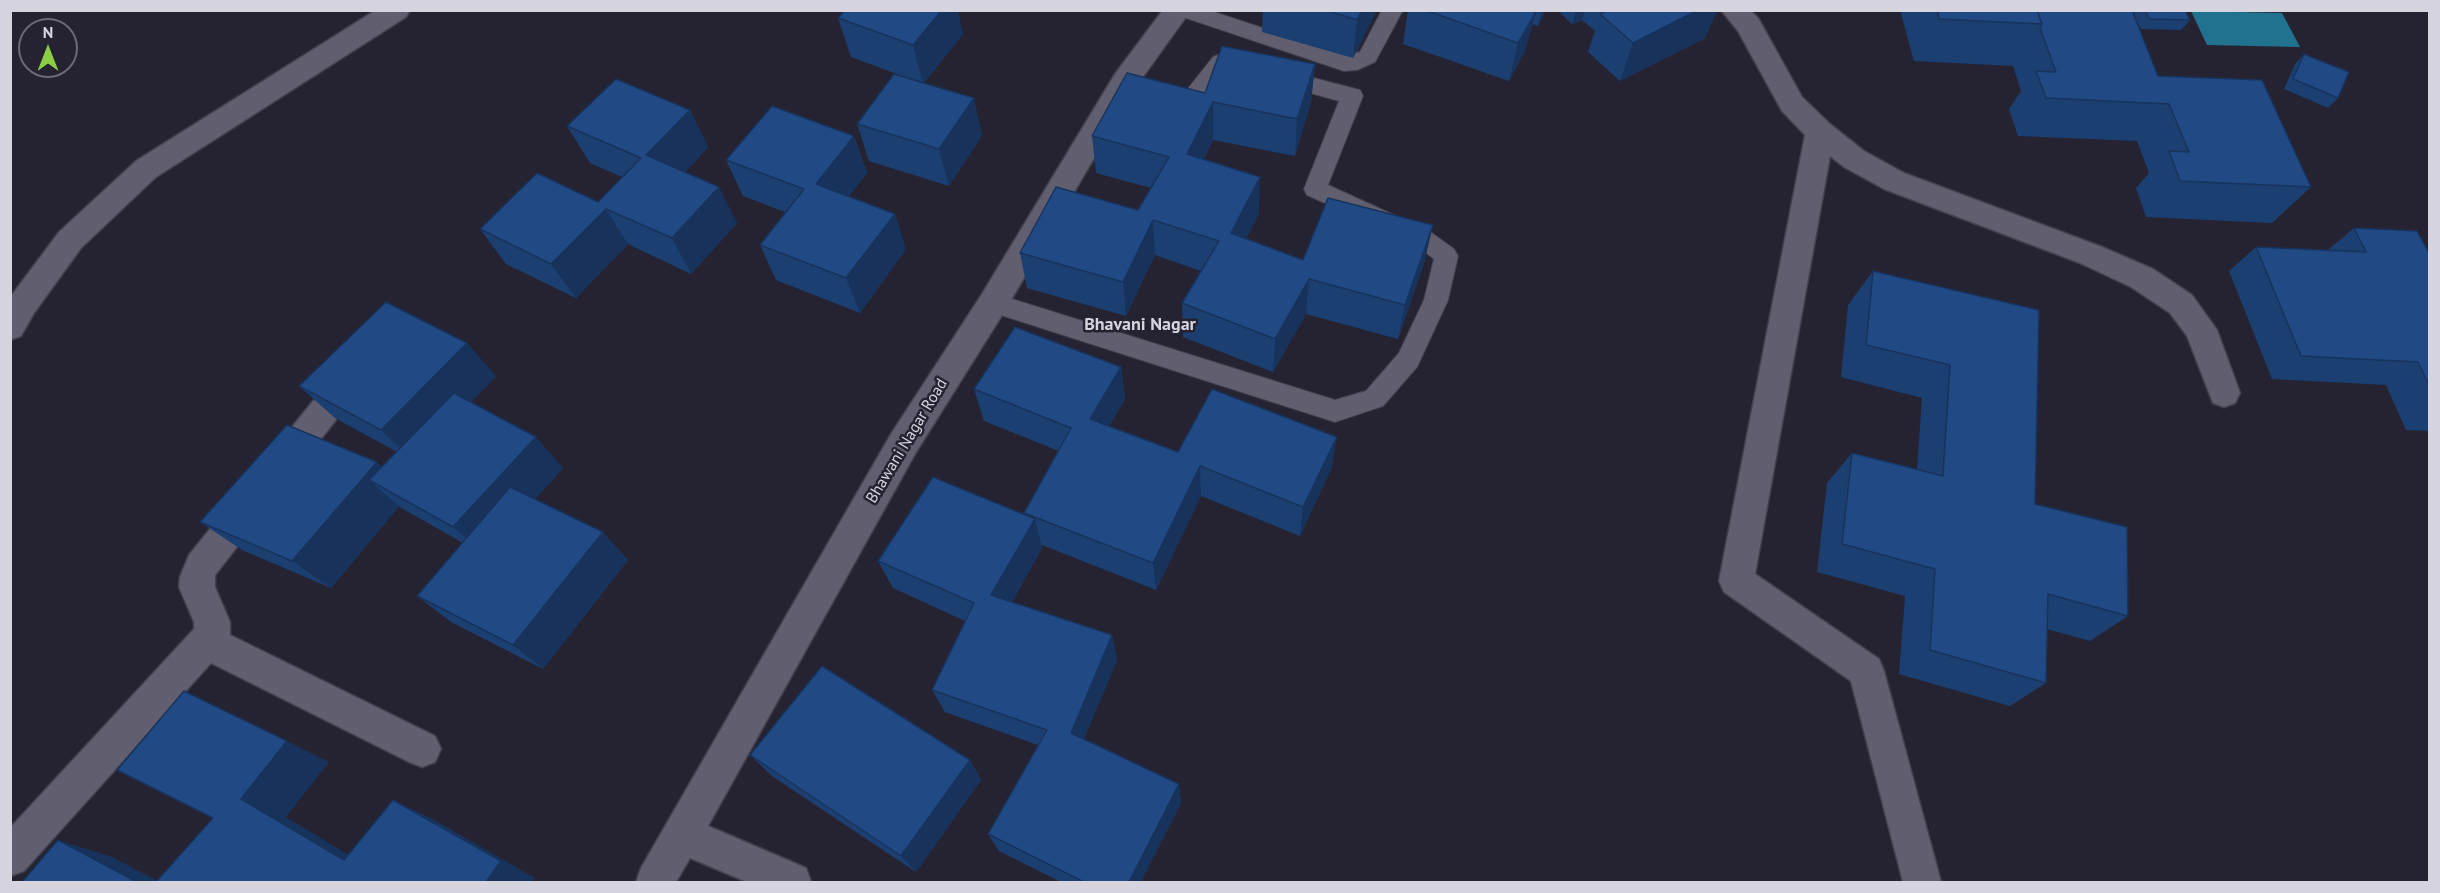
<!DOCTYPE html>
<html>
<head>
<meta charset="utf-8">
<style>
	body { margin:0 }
	#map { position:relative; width:2440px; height:893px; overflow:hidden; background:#252331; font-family:"PT Sans",sans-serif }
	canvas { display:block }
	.frame { position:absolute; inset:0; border:12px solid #d6d5df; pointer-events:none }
	.north { position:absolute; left:18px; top:18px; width:60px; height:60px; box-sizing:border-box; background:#252331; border:2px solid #6c6a77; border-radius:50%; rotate:0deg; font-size:16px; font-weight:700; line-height:24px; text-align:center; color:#d6d5df }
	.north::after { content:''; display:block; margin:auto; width:21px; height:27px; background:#8bce46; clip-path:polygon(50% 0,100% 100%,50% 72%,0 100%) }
</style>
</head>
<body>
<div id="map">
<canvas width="2440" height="893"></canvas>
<div class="frame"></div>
<div class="north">N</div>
</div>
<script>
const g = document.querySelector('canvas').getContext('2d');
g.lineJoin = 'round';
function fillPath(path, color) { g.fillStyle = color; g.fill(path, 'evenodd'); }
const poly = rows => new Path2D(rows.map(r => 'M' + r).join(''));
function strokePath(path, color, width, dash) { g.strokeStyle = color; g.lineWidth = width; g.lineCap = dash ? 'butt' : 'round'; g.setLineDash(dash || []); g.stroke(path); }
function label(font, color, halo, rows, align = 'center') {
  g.font = font + ' "PT Sans",sans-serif'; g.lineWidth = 5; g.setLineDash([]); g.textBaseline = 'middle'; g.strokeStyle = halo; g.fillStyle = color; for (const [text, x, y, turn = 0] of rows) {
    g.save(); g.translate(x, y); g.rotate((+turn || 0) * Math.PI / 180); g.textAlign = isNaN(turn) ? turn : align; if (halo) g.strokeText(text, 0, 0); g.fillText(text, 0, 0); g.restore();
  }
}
fillPath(poly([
	[2191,11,2282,13,2300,47,2207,45]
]), '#21728f');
const service = poly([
	[1174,10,1208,10,1345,55,1360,52,1382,10,1403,10,1375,62,1357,70,1344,71,1177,15,1174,10],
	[1220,54,1249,62,1252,67,1249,72,1241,75,1225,71,1199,106,1191,108,1161,100,1158,94,1161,88,1169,86,1186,91,1213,57,1220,54],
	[1279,69,1360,90,1363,96,1328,185,1429,231,1454,249,1458,256,1448,300,1417,367,1383,406,1335,422,985,310,981,303,985,296,993,293,1335,400,1366,391,1399,353,1424,300,1434,259,1413,243,1307,195,1304,189,1339,101,1271,82,1268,77,1271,72,1279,69]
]);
const minor = poly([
	[376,10,410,10,406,17,156,177,81,248,34,313,21,336,10,340,12,295,59,232,136,161,376,10],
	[1163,10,1191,10,1135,88,1004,312,915,454,708,826,806,868,811,882,747,882,690,858,676,882,636,882,641,868,891,434,982,294,1115,74,1163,10],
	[1721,10,1750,10,1758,18,1802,97,1830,124,1864,151,1904,173,2102,247,2153,269,2192,295,2217,330,2240,393,2235,403,2224,407,2213,403,2187,336,2170,313,2131,287,2080,263,1884,189,1844,167,1830,156,1755,574,1879,659,1884,671,1941,882,1903,882,1851,681,1724,592,1719,581,1805,135,1782,111,1738,31,1721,10],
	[324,397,335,401,340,411,335,421,215,575,215,587,230,622,230,635,435,736,441,749,435,762,422,767,409,762,211,663,24,871,10,876,10,828,194,629,194,622,179,587,180,577,189,555,313,401,324,397]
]);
strokePath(service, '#42404c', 2);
strokePath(minor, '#42404c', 3);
fillPath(service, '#615f6f');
fillPath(minor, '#615f6f');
fillPath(poly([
	[1263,10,1377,10,1353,58,1262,32],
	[1408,10,1546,10,1538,26,1532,24,1525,51,1509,81,1403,44],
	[1557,10,1717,10,1705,38,1620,81,1588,52,1595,31,1582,20,1572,24],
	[1900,10,2132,10,2158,76,2311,187,2272,223,2146,217,2136,188,2149,173,2137,141,2018,136,2009,109,2021,91,2013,66,1914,61],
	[2132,10,2185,10,2190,20,2181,30,2141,29],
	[838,18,963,34,924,83,982,135,949,186,869,161,857,124,905,77,851,57],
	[2304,54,2338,98,2328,108,2284,89,2295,64],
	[1315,64,1311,102,1295,156,1213,140,1204,159,1259,213,1246,239,1303,260,1425,260,1398,339,1306,314,1273,372,1183,337,1182,303,1201,271,1155,255,1126,316,1027,288,1020,253,1138,210,1151,188,1096,173,1092,136,1205,93],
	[690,110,708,147,685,172,737,223,691,274,628,244,576,298,506,264,480,229,598,202,622,177,590,163,567,126],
	[854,136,867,173,848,197,906,249,860,313,776,280,760,245,785,212,743,196,726,160],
	[2354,228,2430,255,2430,431,2406,430,2386,385,2272,379,2229,271,2256,247,2328,250],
	[1873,271,2039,310,2035,504,2128,616,2090,641,2047,629,2046,683,2010,706,1899,674,1905,596,1817,572,1827,483,1852,453,1917,469,1922,398,1841,377,1848,305],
	[1121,367,1125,399,1109,426,1178,452,1332,467,1300,536,1201,496,1156,590,1042,545,1042,548,1012,602,1112,635,1117,660,1084,739,1179,784,1181,803,1141,882,1061,882,999,851,988,834,1038,745,945,712,932,690,965,621,893,588,878,561,1025,515,1024,513,1059,451,984,421,974,389],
	[496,376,471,402,563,468,535,499,628,560,543,669,451,622,417,596,463,543,403,509,399,506,331,588,242,550,200,522,382,467,397,452,335,418,299,386],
	[750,755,970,760,981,780,916,872,772,776]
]), '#1c3f72');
fillPath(poly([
	[942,10,958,10,963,34,923,84,913,45],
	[1362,10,1377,10,1353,58,1357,20],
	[1542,10,1546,10,1538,26],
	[1576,10,1585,10,1582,20,1572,24],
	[1698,10,1717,10,1705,38,1620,81,1633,43],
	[1536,12,1525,51,1509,81,1518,43],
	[1315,64,1311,102,1295,156,1297,119],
	[974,98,982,135,949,186,939,149],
	[1213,102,1213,140,1188,191,1187,154],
	[690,110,708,147,666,192,646,155],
	[854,136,867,173,830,221,816,184],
	[1260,177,1259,213,1231,268,1231,233],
	[719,187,737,223,691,274,672,238],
	[606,209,628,244,576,298,551,264],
	[895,214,906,249,860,313,846,278],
	[1153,220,1155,255,1126,316,1123,282],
	[1433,225,1425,260,1398,339,1405,305],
	[1309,279,1306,314,1273,372,1275,339],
	[467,343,496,376,414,461,381,430],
	[1121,367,1125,399,1095,450,1090,419],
	[536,437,563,468,485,555,453,527],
	[1337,437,1332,467,1300,536,1303,507],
	[377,462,410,492,369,480,399,506,331,588,292,561],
	[1200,466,1201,496,1156,590,1153,563],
	[1035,519,1042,548,1001,621,991,595],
	[603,532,628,560,543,669,513,645],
	[1112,635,1117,660,1078,754,1071,733],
	[287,741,329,762,286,817,385,877,344,860,241,799],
	[970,760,981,780,916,872,901,856],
	[1179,784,1181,803,1141,882,1129,882],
	[393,800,431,818,535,878,531,882,486,882],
	[58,840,112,857,160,882,137,882]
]), '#17335c');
const building = poly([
	[845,10,942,10,913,45,838,18,845,10],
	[1325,10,1362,10,1357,20,1325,10],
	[1425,10,1530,10,1536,12,1518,43,1425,10],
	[1607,10,1698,10,1633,43,1600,14,1607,10],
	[1937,10,2037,10,2042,24,1939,19,1937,10],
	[2037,10,2132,10,2158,76,2262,80,2311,187,2180,181,2169,151,2189,152,2169,104,2046,98,2036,71,2056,72,2040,28,2042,24,2037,10],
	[2145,10,2185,10,2190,20,2149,19,2145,10],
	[1222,46,1315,64,1297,119,1213,102,1187,154,1260,177,1231,233,1303,260,1328,198,1433,225,1405,305,1309,279,1275,339,1182,303,1219,241,1153,220,1123,282,1020,253,1056,187,1138,210,1169,157,1092,136,1127,73,1205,93,1222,46],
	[2304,54,2349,72,2338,98,2293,79,2304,54],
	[894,74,974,98,939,149,857,124,894,74],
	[616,79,690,110,646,155,719,187,672,238,606,209,551,264,480,229,537,173,598,202,641,158,567,126,616,79],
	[772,106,854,136,816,184,895,214,846,278,760,245,804,189,726,160,772,106],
	[2354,228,2417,231,2430,255,2430,387,2418,362,2301,356,2256,247,2366,252,2354,228],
	[1873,271,2039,310,2035,504,2127,527,2128,616,2048,594,2046,683,1930,650,1935,569,1842,544,1852,453,1943,476,1950,365,1866,345,1873,271],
	[386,302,467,343,381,430,299,386,386,302],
	[1015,327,1121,367,1090,419,1178,452,1212,389,1337,437,1303,507,1200,466,1153,563,1024,513,1071,428,974,389,1015,327],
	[454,393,536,437,453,527,369,480,454,393],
	[287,425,377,462,292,561,200,522,287,425],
	[933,477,1035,519,991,595,1112,635,1071,733,1179,784,1129,882,1084,882,988,834,1047,730,932,690,974,603,878,561,933,477],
	[510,487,603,532,513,645,417,596,510,487],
	[822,666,970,760,901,856,750,755,822,666],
	[184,691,287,741,241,799,344,860,393,800,501,861,486,882,156,882,213,818,117,770,184,691],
	[58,840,137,882,22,882,58,840]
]);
fillPath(building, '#214984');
strokePath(building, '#17335c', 1.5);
label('16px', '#d6d5df', '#252331', [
	["Bhawani Nagar Road",907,441,-59]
]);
label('bold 18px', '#d6d5df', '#252331', [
	["Bhavani Nagar",1140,325]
]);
</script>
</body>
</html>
